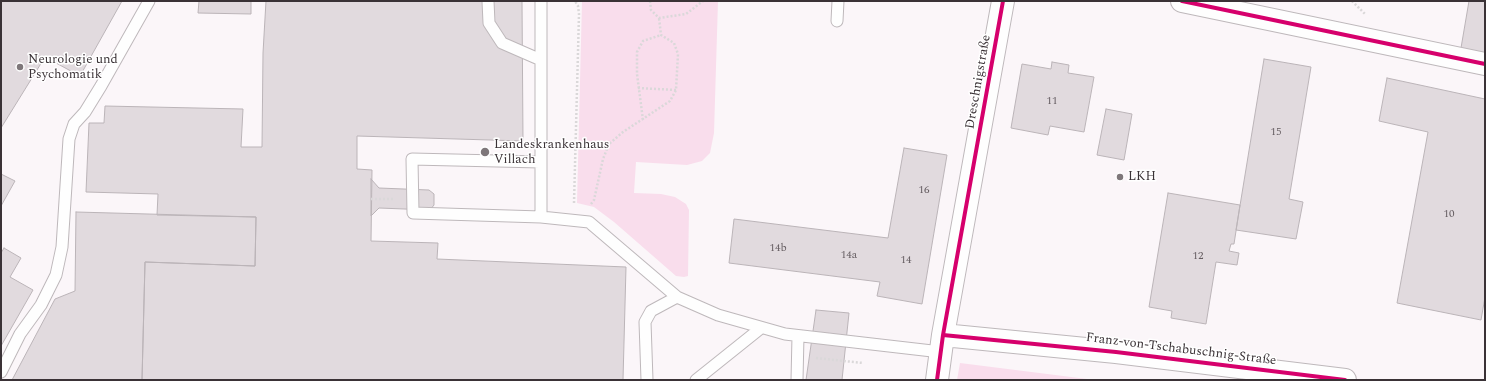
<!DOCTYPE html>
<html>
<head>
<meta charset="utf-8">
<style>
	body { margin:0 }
	#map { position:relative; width:1486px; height:381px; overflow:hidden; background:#fbf6f9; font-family:Spectral,serif }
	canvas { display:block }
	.frame { position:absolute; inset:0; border:2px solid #3a3236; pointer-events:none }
</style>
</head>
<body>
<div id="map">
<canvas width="1486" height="381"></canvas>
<div class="frame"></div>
</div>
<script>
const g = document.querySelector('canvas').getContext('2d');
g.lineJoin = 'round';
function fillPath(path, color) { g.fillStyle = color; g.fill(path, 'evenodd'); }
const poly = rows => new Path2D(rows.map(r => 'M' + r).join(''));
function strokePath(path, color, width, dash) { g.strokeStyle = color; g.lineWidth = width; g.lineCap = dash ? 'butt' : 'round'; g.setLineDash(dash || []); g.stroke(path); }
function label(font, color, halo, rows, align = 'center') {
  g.font = font + ' Spectral,serif'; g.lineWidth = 3; g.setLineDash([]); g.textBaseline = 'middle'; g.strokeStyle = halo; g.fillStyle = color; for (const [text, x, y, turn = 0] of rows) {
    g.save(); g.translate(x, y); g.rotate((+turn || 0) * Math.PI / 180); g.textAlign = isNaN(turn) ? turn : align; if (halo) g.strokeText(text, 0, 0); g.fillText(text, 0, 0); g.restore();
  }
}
fillPath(poly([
	[582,1,718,1,714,133,710,153,702,161,687,165,636,162,634,193,661,194,675,197,686,204,689,210,688,276,684,277,676,276,614,222,594,207,577,203],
	[960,363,1095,380,957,380]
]), '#f9ddec');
const building = poly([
	[1,1,122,1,80,76,45,57,1,128,1,1],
	[199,1,251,1,251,14,198,13,199,1],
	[266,1,522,1,523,141,357,136,357,169,372,170,371,241,438,243,437,259,626,267,623,380,142,380,145,262,255,266,256,217,157,215,158,194,86,192,89,123,104,123,105,106,243,109,241,147,262,147,263,53,266,1],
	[1469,1,1485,1,1485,53,1461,48,1469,1],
	[1264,59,1311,67,1289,199,1303,202,1296,239,1236,230,1264,59],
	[1052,62,1069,65,1068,73,1094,77,1084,132,1050,126,1048,135,1011,128,1022,64,1051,69,1052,62],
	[1387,78,1485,99,1485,297,1481,320,1397,303,1428,132,1379,121,1387,78],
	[1106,109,1132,114,1124,160,1097,155,1106,109],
	[904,148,947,155,922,304,877,296,880,282,729,263,734,219,888,238,904,148],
	[1,174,15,181,1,206,1,174],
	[371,179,379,188,429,190,434,194,434,205,430,210,379,208,371,216,371,179],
	[1168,193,1240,205,1234,244,1231,244,1229,251,1239,253,1237,265,1216,262,1206,324,1171,318,1172,311,1149,307,1168,193],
	[76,212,256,217,255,266,145,262,142,380,12,380,55,299,75,291,76,212],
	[4,248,21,258,10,277,33,290,1,346,1,253,4,248],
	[816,310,849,313,842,380,806,380,816,310]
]);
fillPath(building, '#e1dade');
strokePath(building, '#bbb4b8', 1);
const lane = poly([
	[488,1,489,23,502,43,541,60],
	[837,21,838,1],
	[540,162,412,159,413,213,541,217,589,222,677,297,718,315,785,334,941,352],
	[541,217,541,1],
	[1,372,20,334,41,305,56,275,62,247,69,139,74,124,85,112,101,86,149,1],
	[647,380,645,322,651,311,677,297],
	[696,380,761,328],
	[797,380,798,336]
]);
const street = poly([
	[1182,1,1485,64],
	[943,335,1116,352,1345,380],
	[937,380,943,335,1003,1]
]);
strokePath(lane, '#beb8bb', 13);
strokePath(street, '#beb8bb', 24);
strokePath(poly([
	[650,1,651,10,659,18,686,14,703,1],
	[1352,1,1366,15],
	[638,88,676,90],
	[643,120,637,74,637,52,643,41,661,35],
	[371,199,395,199],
	[574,203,579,14,578,6,575,1],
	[591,204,594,200,603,159,609,144,623,132,670,101,676,90,678,54,674,43,661,35,659,18],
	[816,358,863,363]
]), '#dad8d9', 2.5, [2, 2]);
strokePath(lane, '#fefefe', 11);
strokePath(street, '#fefefe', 22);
strokePath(poly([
	[1182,1,1485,64],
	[943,335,1116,352,1345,380],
	[937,380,943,335,1003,1]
]), '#d6006c', 4);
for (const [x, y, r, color] of [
	[20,67,4,"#7e777a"],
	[485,152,5,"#7e777a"],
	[1120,177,4,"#7e777a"]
]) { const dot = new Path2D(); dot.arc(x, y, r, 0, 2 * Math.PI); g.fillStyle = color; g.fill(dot); strokePath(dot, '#fff', 1.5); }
label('11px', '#645c60', null, [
	["11",1052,102],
	["15",1276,133],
	["16",924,191],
	["10",1449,215],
	["14b",778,249],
	["14a",849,256],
	["12",1198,257],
	["14",906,261]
]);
label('13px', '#3a3236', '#fff', [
	["Neurologie und",28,60],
	["Psychomatik",28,75],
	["Landeskrankenhaus",494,145],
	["Villach",494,160],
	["LKH",1128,177]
], 'left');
label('13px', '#3a3236', '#fff', [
	["Dreschnigstraße",979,82,-80],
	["Franz-von-Tschabuschnig-Straße",1181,350,7]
]);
</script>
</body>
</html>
